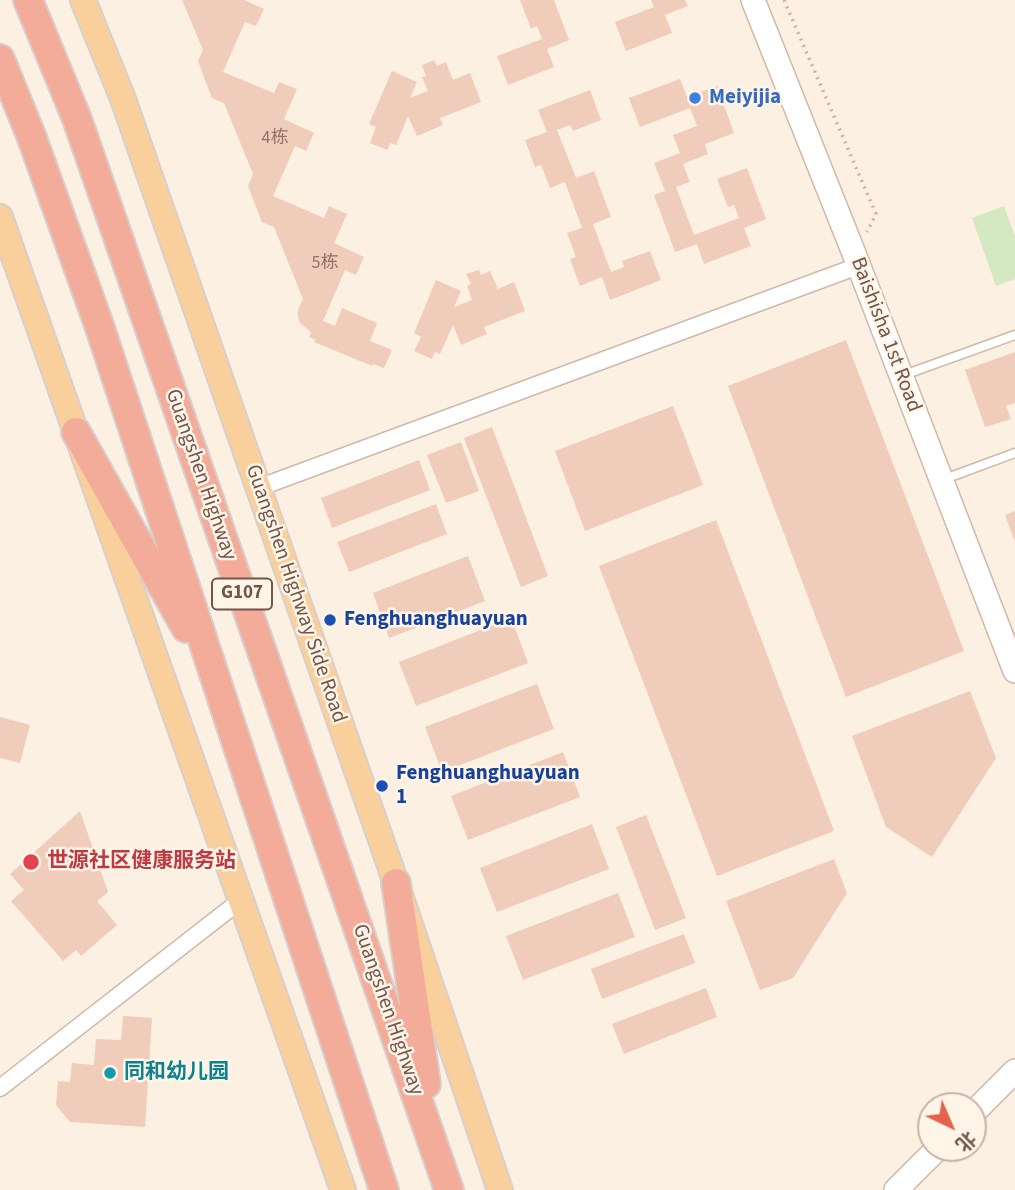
<!DOCTYPE html>
<html>
<head>
<meta charset="utf-8">
<style>
	body { margin:0 }
	#map { position:relative; width:1015px; height:1190px; overflow:hidden; background:#fbf0e2; font-family:"Source Sans 3","Noto Sans SC",sans-serif }
	canvas { display:block }
	.north { position:absolute; left:917px; top:1092px; width:70px; height:70px; box-sizing:border-box; background:#fff4e8; border:2px solid #c7b4a8; border-radius:50%; rotate:136deg; font-size:19px; font-weight:700; line-height:28px; text-align:center; color:#725549 }
	.north::after { content:''; display:block; margin:auto; width:24px; height:32px; background:#e36249; clip-path:polygon(50% 0,100% 100%,50% 72%,0 100%) }
</style>
</head>
<body>
<div id="map">
<canvas width="1015" height="1190"></canvas>
<div class="north">北</div>
</div>
<script>
const g = document.querySelector('canvas').getContext('2d');
g.lineJoin = 'round';
function fillPath(path, color) { g.fillStyle = color; g.fill(path, 'evenodd'); }
const poly = rows => new Path2D(rows.map(r => 'M' + r).join(''));
function strokePath(path, color, width, dash) { g.strokeStyle = color; g.lineWidth = width; g.lineCap = dash ? 'butt' : 'round'; g.setLineDash(dash || []); g.stroke(path); }
function label(font, color, halo, rows, align = 'center') {
  g.font = font + ' "Source Sans 3","Noto Sans SC",sans-serif'; g.lineWidth = 5; g.setLineDash([]); g.textBaseline = 'middle'; g.strokeStyle = halo; g.fillStyle = color; for (const [text, x, y, turn = 0] of rows) {
    g.save(); g.translate(x, y); g.rotate((+turn || 0) * Math.PI / 180); g.textAlign = isNaN(turn) ? turn : align; if (halo) g.strokeText(text, 0, 0); g.fillText(text, 0, 0); g.restore();
  }
}
fillPath(poly([
	[1004,206,1015,236,1015,279,996,286,972,218]
]), '#d4e8c1');
fillPath(poly([
	[182,0,244,0,264,9,256,26,245,22,223,72,274,93,279,82,297,89,284,119,314,133,306,151,295,146,273,196,324,218,329,206,347,214,334,243,364,257,356,275,345,270,323,321,335,326,342,308,377,323,370,341,392,350,384,368,373,364,372,366,314,342,316,340,309,337,311,332,300,323,298,317,298,310,303,299,274,227,262,222,248,186,253,174,224,103,212,98,205,80,198,61,203,50],
	[520,0,554,0,569,40,547,49,554,67,508,85,497,56,542,39,537,26,531,29],
	[651,0,685,0,688,6,665,15,672,33,626,51,615,22,654,7],
	[434,60,437,66,446,62,453,80,470,73,481,102,440,118,443,125,417,136,408,116,396,145,390,143,388,150,370,143,376,127,369,124,392,71,417,82,410,98,428,91,422,77,426,76,422,65],
	[680,79,687,97,717,86,734,133,705,144,708,154,683,164,690,182,676,187,694,235,739,218,734,205,728,207,717,179,747,168,766,219,744,228,751,246,704,264,697,244,675,252,654,195,665,191,654,163,680,153,673,135,697,126,690,108,640,127,629,98],
	[590,90,601,120,573,131,570,125,557,130,576,178,594,171,611,217,593,224,611,272,624,267,622,261,650,251,661,280,610,300,602,277,580,286,570,259,576,257,567,233,582,228,565,182,550,188,541,165,535,167,525,140,547,132,538,110],
	[479,270,481,275,490,271,498,289,514,282,525,311,484,327,487,334,461,345,453,325,440,354,435,352,432,359,414,351,421,337,414,333,436,280,461,291,454,307,472,300,467,286,471,284,466,274],
	[846,340,964,651,846,697,728,386],
	[1015,352,1015,403,1006,406,1011,419,985,427,965,370],
	[673,406,703,485,585,531,555,451],
	[492,427,548,576,521,587,464,438],
	[461,442,479,491,446,503,427,455],
	[419,460,430,490,332,528,321,498],
	[436,504,447,534,349,572,337,542],
	[1015,511,1015,542,1005,515],
	[716,520,834,831,717,876,599,566],
	[468,556,485,601,389,638,373,593],
	[511,618,528,663,416,706,399,662],
	[537,684,554,729,442,772,425,727],
	[970,691,996,758,932,857,886,827,852,736],
	[0,717,30,725,20,763,0,758],
	[563,752,580,797,468,840,451,796],
	[80,811,108,892,97,901,117,925,81,956,76,950,63,961,11,901,24,890,10,874],
	[646,815,686,918,655,930,616,827],
	[592,824,609,869,497,912,480,868],
	[834,859,847,893,793,978,760,990,726,901],
	[618,893,635,937,523,980,506,936],
	[684,934,695,963,602,999,591,969],
	[706,988,717,1017,624,1054,612,1024],
	[123,1016,152,1018,145,1127,70,1122,56,1105,58,1081,70,1082,72,1063,94,1065,96,1039,121,1040]
]), '#f0ccba');
const lane = poly([
	[904,375,1015,335],
	[942,480,1015,453]
]);
const street = poly([
	[258,488,858,266],
	[0,1088,241,900]
]);
const secondary = poly([
	[753,0,855,256,1015,671],
	[973,1113,1015,1071],
	[896,1190,938,1148]
]);
const primary = poly([
	[83,0,123,99,396,883,500,1190],
	[0,217,343,1190]
]);
const highway = poly([
	[28,0,77,119,449,1190],
	[0,59,32,138,99,325,384,1190],
	[76,432,186,628],
	[396,883,426,1084]
]);
strokePath(lane, '#ceb9ac', 11);
strokePath(street, '#ceb9ac', 19);
strokePath(secondary, '#d1b8a9', 26);
strokePath(primary, '#d8cfcc', 28);
strokePath(highway, '#d8cfcc', 32);
strokePath(poly([
	[784,0,876,214,867,232]
]), '#d5af9e', 3.5, [2, 5]);
strokePath(lane, '#fff', 8);
strokePath(street, '#fff', 16);
strokePath(secondary, '#fff', 23);
strokePath(primary, '#f9d09c', 24);
strokePath(highway, '#f4ac9a', 28);
for (const [x, y, r, color] of [
	[695,98,7,"#3f7fe0"],
	[330,620,7,"#1a4fb4"],
	[382,786,7,"#1a4fb4"],
	[31,862,9,"#e0444e"],
	[110,1073,7,"#0f9aa8"]
]) { const dot = new Path2D(); dot.arc(x, y, r, 0, 2 * Math.PI); g.fillStyle = color; g.fill(dot); strokePath(dot, '#fff4e8', 2.5); }
label('18px', '#927365', null, [
	["4栋",275,139],
	["5栋",325,264]
]);
for (const [x, y, w] of [
	[242,594,60]
]) { const box = new Path2D(); box.roundRect(x - w / 2, y - 15.5, w, 31, 5); g.fillStyle = '#fff4e8'; g.fill(box); strokePath(box, '#725549', 2); }
label('bold 19px', '#725549', null, [
	["G107",242,594]
]);
label('bold 21px', '#366cbe', '#fff4e8', [
	["Meiyijia",709,98]
], 'left');
label('21px', '#725549', '#fff4e8', [
	["Baishisha 1st Road",885,335,69],
	["Guangshen Highway",200,475,71],
	["Guangshen Highway Side Road",295,594,71],
	["Guangshen Highway",387,1010,71]
]);
label('bold 21px', '#164399', '#fff4e8', [
	["Fenghuanghuayuan",344,620],
	["Fenghuanghuayuan",396,774],
	["1",396,798]
], 'left');
label('bold 21px', '#be3a42', '#fff4e8', [
	["世源社区健康服务站",47,862]
], 'left');
label('bold 21px', '#0d838f', '#fff4e8', [
	["同和幼儿园",124,1073]
], 'left');
</script>
</body>
</html>
